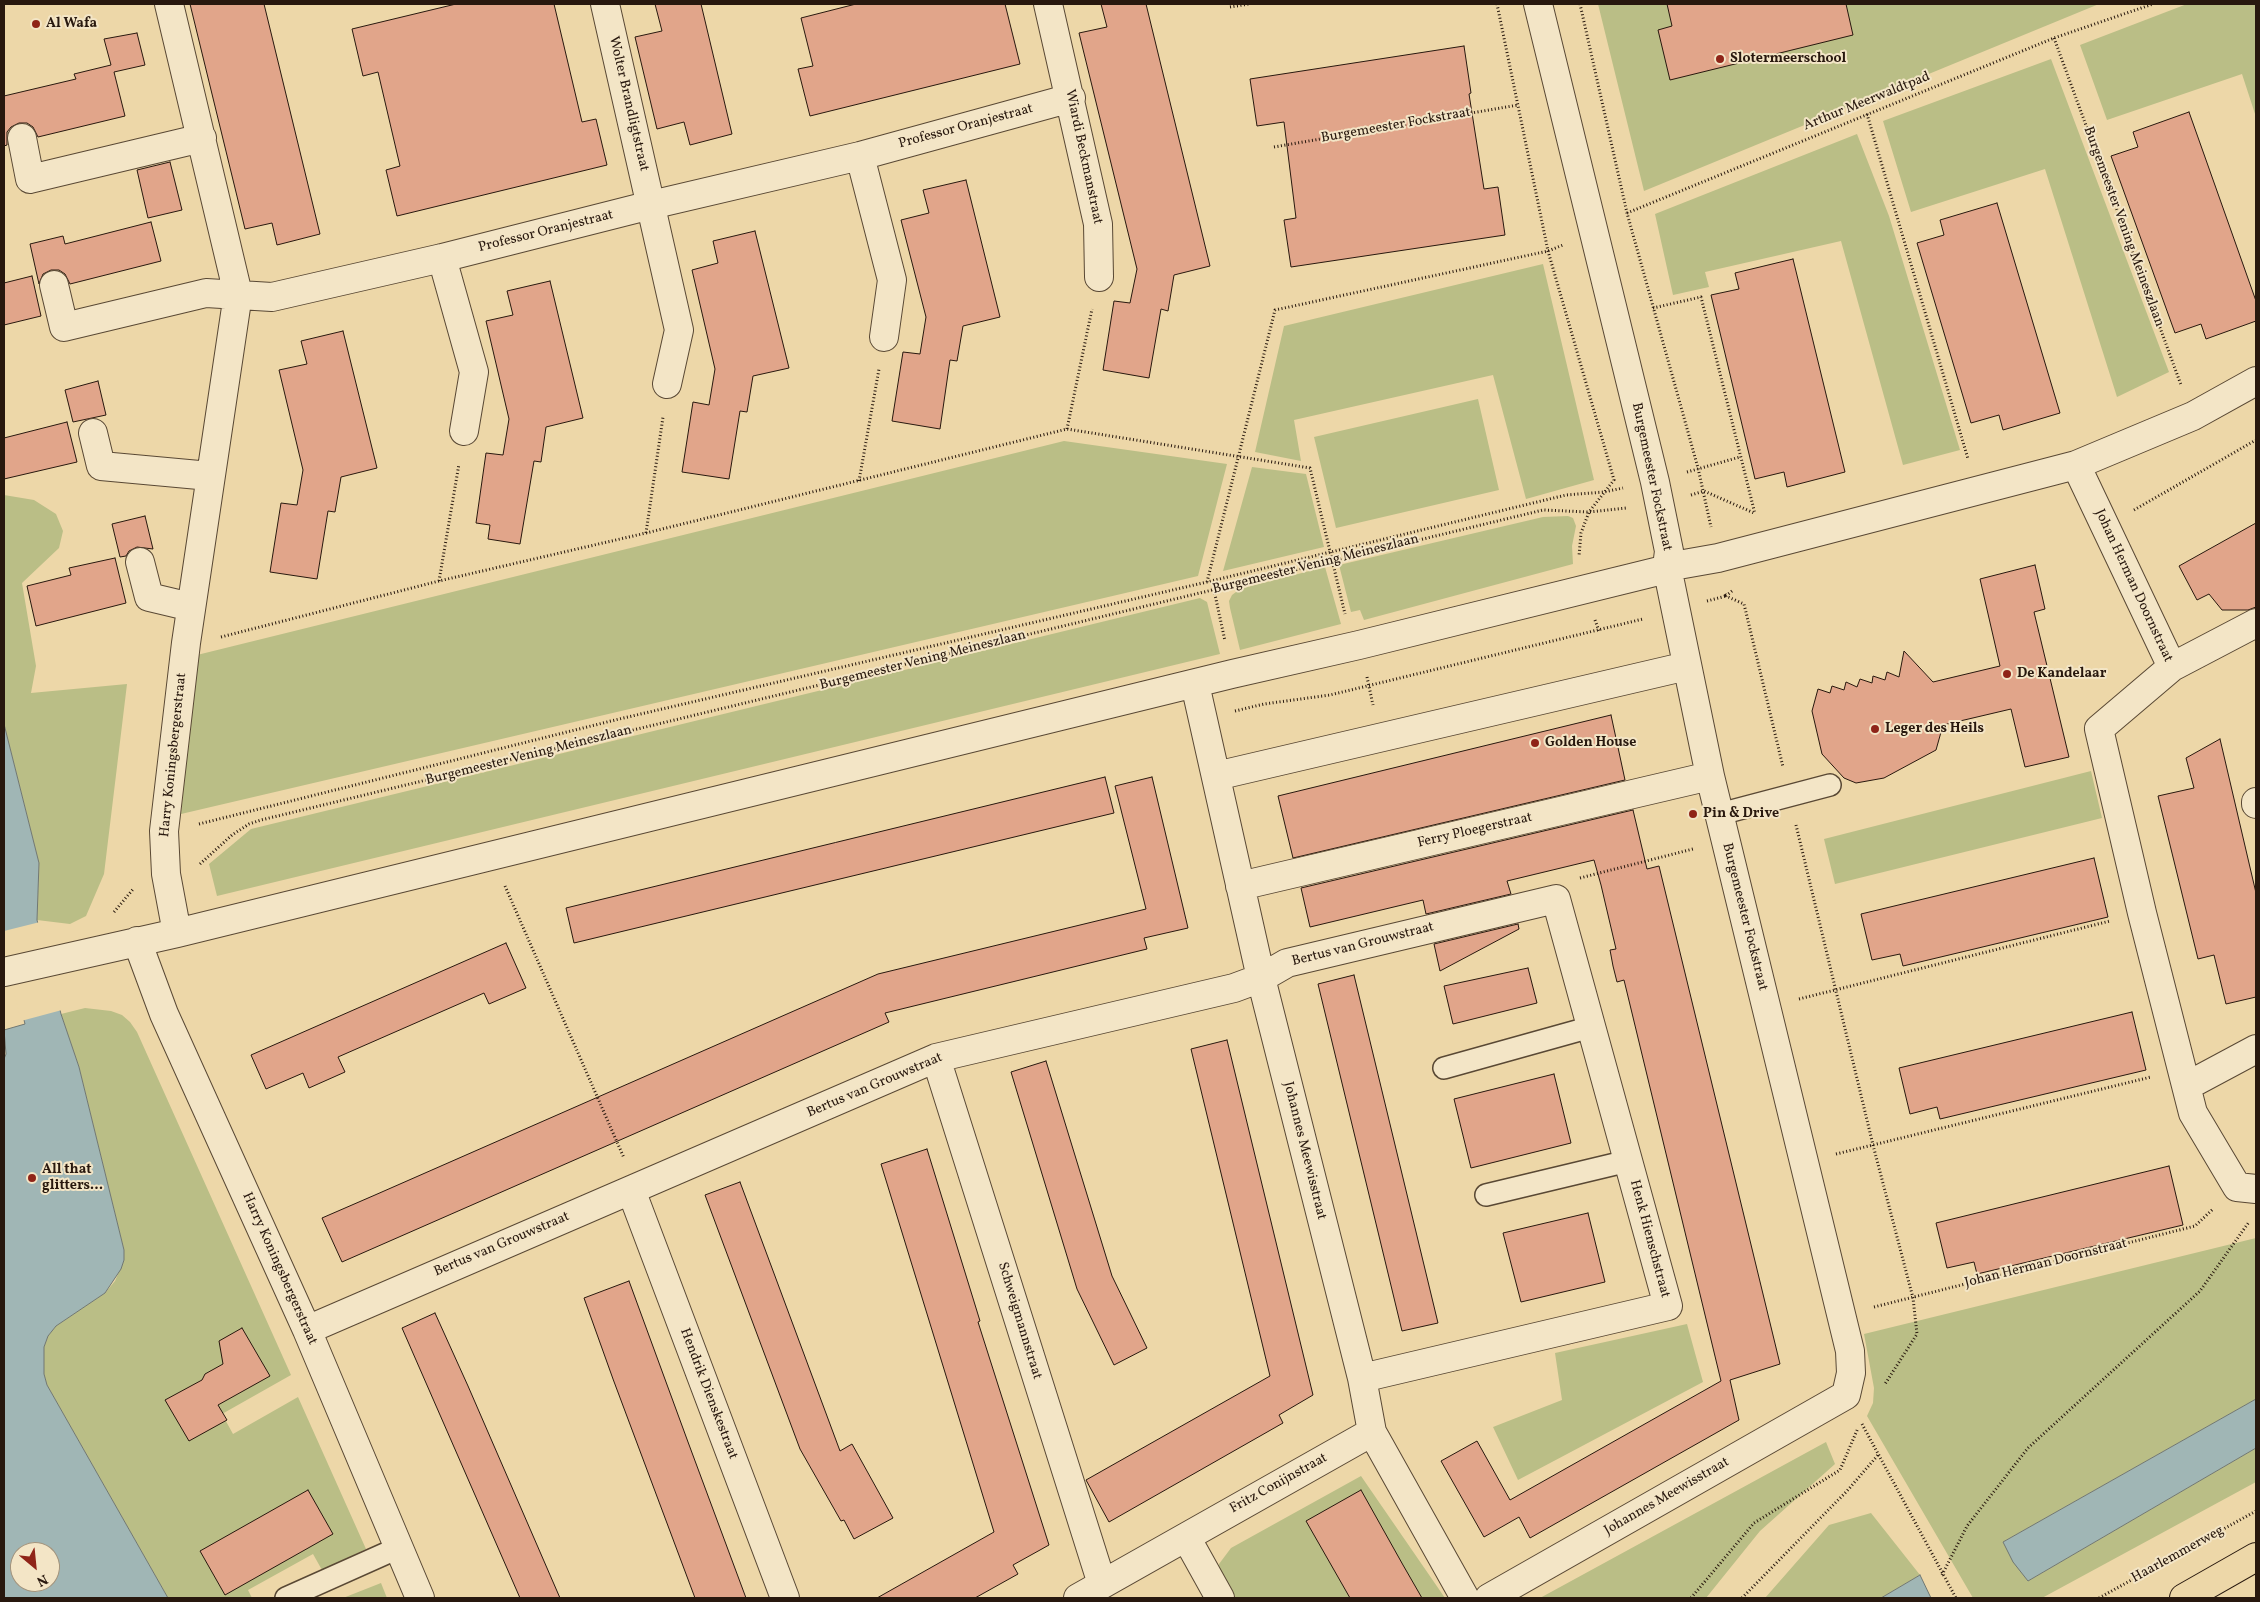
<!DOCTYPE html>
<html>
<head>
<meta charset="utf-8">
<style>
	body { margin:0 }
	#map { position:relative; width:2260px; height:1602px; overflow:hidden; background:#edd7a8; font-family:Vollkorn,serif }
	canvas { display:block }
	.frame { position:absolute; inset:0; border:5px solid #28180e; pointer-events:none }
	.north { position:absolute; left:10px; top:1542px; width:50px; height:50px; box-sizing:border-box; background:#f3e5c6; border:1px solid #a2937c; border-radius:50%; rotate:152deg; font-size:14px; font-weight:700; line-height:20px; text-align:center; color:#28180e }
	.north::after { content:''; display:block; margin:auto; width:18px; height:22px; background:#8f2418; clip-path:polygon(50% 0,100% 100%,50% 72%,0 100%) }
</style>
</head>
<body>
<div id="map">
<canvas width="2260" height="1602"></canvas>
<div class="frame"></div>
<div class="north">N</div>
</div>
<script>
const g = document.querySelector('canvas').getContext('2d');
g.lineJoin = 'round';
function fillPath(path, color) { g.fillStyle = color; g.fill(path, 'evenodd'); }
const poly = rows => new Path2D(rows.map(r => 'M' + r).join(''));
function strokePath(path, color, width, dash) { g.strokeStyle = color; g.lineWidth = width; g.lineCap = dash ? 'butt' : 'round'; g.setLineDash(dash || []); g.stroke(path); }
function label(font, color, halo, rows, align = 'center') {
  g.font = font + ' Vollkorn,serif'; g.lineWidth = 4; g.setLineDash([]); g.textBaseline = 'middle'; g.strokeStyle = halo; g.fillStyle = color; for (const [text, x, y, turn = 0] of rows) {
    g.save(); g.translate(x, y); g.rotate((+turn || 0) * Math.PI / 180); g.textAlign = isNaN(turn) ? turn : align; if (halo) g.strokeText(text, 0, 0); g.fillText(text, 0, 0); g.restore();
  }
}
fillPath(poly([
	[1598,4,2099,4,1644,191],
	[2187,4,2256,4,2256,117,2242,74,2107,120,2080,45],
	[2051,59,2169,372,2117,397,2045,169,1911,212,1883,121],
	[1857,134,1889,216,1960,450,1903,465,1841,241,1705,272,1709,287,1673,295,1655,214],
	[1543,264,1594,480,1526,499,1493,375,1294,420,1301,461,1255,452,1284,326],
	[1478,399,1499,490,1336,528,1314,437],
	[1064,441,1227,464,1198,576,181,814,197,655],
	[1252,467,1306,474,1324,547,1223,571],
	[4,495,34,500,56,514,63,531,59,548,22,583,36,666,31,693,127,684,104,874,86,916,70,924,37,920,39,863,4,724],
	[1568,516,1573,518,1576,526,1572,546,1573,564,1364,620,1360,610,1351,612,1339,565,1543,517],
	[1325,567,1341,624,1240,650,1230,608,1229,601,1232,595,1240,589],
	[1200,598,1207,602,1220,654,217,896,209,864,251,829],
	[2091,771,2102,818,1835,884,1824,839],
	[85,1008,111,1011,122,1015,130,1022,137,1032,291,1375,222,1414,233,1434,298,1397,366,1549,322,1570,313,1554,248,1590,252,1598,168,1598,47,1385,44,1374,44,1347,48,1336,56,1326,105,1293,115,1281,124,1260,124,1250,79,1067,61,1014],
	[2256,1238,2256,1399,2003,1542,2028,1581,2256,1448,2256,1482,2042,1598,1973,1598,1867,1416,1873,1403,1874,1388,1864,1334],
	[1687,1324,1703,1382,1518,1480,1493,1427,1562,1400,1555,1353],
	[1826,1442,1835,1464,1760,1531,1706,1598,1540,1598],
	[1361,1476,1445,1598,1234,1598,1219,1572,1219,1564,1231,1548],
	[1871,1513,1920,1575,1881,1598,1765,1598,1829,1525],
	[381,1583,387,1598,343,1598]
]), '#babe86');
const water = poly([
	[4,724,39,863,37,920,61,1014,79,1067,124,1250,124,1260,121,1269,105,1293,56,1326,48,1336,44,1347,44,1374,47,1385,168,1598,4,1598,4,1059,6,1054,4,1030,25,1024,4,942,4,724],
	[20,1552,50,1552,50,1582,20,1582,20,1552],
	[2256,1399,2256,1448,2028,1581,2013,1562,2003,1542,2256,1399],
	[1920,1575,1931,1598,1881,1598,1920,1575]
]);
fillPath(water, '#a0b6b5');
strokePath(water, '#707772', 1);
fillPath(poly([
	[40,922,62,1010,21,1021,4,952,4,931]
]), '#edd7a8');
const building = poly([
	[190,4,264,4,320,234,277,245,272,223,245,229,190,4],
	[456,4,554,4,582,122,596,119,607,165,397,216,386,170,400,166,378,72,363,76,352,29,456,4],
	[655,4,701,4,732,134,690,145,684,122,657,129,635,37,662,31,655,4],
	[856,4,1005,4,1020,64,810,116,798,69,813,66,801,18,856,4],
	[1101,4,1146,4,1210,266,1174,275,1168,311,1161,309,1149,378,1103,370,1114,301,1130,303,1137,269,1079,33,1107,27,1101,4],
	[1667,4,1846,4,1853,35,1670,80,1658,30,1672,26,1667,4],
	[137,33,145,65,114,72,125,116,38,137,33,127,27,123,19,123,11,127,7,132,7,145,4,146,4,96,76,79,74,74,111,65,104,39,137,33],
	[1464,46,1471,93,1469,94,1484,189,1498,187,1505,235,1291,267,1284,220,1296,218,1284,122,1257,126,1250,79,1464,46],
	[2189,112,2256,301,2256,321,2206,339,2201,324,2175,333,2111,156,2138,147,2133,132,2189,112],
	[170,162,182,210,148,218,137,170,170,162],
	[966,180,1000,317,963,326,957,361,950,360,940,429,892,421,903,352,920,354,926,317,901,220,929,213,923,190,966,180],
	[1997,203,2060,413,2003,430,1999,415,1971,423,1917,243,1944,235,1940,220,1997,203],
	[151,222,161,261,70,284,65,274,59,270,51,270,43,274,39,284,30,244,63,236,65,244,151,222],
	[755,231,789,368,753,376,747,412,740,411,729,479,682,472,693,402,709,405,715,369,692,270,718,263,713,241,755,231],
	[1793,259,1845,472,1787,487,1784,472,1755,479,1711,295,1739,289,1735,273,1793,259],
	[32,276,41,316,4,325,4,283,32,276],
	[550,281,583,418,546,427,541,462,534,461,520,544,488,539,490,525,476,523,486,453,503,455,509,419,486,321,513,315,507,291,550,281],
	[343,331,377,468,341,477,335,512,328,511,317,579,270,572,281,503,297,505,303,470,279,370,307,364,301,341,343,331],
	[98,381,106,415,73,422,65,390,98,381],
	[67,422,77,462,4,479,4,438,67,422],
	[145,516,153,549,137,547,129,551,126,556,120,557,112,524,145,516],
	[2256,523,2256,607,2248,610,2222,610,2209,594,2197,600,2179,566,2256,523],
	[115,558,126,603,36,626,27,586,71,575,69,568,115,558],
	[2035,565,2045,609,2034,612,2069,757,2025,767,2011,709,1943,725,1936,750,1884,778,1856,783,1844,778,1822,754,1812,711,1818,689,1830,693,1832,686,1844,690,1846,682,1857,687,1860,679,1872,683,1873,676,1885,680,1887,672,1899,677,1904,651,1933,682,2000,666,1980,579,2035,565],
	[1611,715,1625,780,1293,858,1278,796,1611,715],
	[2220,739,2256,893,2256,997,2226,1004,2214,955,2198,959,2158,796,2194,788,2186,758,2220,739],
	[1105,777,1114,813,574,943,566,908,1105,777],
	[1152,777,1188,928,1144,938,1147,949,885,1013,889,1022,342,1262,322,1218,375,1195,878,974,1146,909,1115,786,1152,777],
	[1633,810,1647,869,1659,866,1780,1364,1730,1380,1739,1420,1530,1538,1519,1517,1484,1537,1441,1461,1477,1441,1510,1500,1721,1381,1624,980,1617,982,1613,966,1610,950,1616,949,1601,885,1594,860,1507,881,1511,894,1426,914,1423,900,1310,927,1301,888,1633,810],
	[2094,858,2108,917,1903,966,1900,954,1872,960,1861,914,2094,858],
	[1518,924,1519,929,1440,971,1434,944,1518,924],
	[506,943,526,988,489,1004,484,993,338,1057,345,1072,309,1088,303,1073,266,1089,251,1055,506,943],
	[1528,968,1537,1003,1453,1024,1444,986,1528,968],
	[1354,975,1438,1323,1402,1331,1318,984,1354,975],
	[2132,1012,2146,1070,1940,1119,1937,1107,1910,1114,1899,1068,2132,1012],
	[1227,1040,1313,1395,1279,1415,1283,1423,1109,1522,1086,1480,1270,1376,1191,1049,1227,1040],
	[1046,1061,1112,1276,1147,1348,1114,1365,1077,1289,1011,1072,1046,1061],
	[1554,1074,1571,1143,1471,1168,1454,1099,1554,1074],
	[927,1149,980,1321,978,1322,1049,1545,1013,1565,1018,1574,975,1598,877,1598,994,1532,881,1164,927,1149],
	[2169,1166,2183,1225,1977,1274,1974,1262,1947,1268,1936,1223,2169,1166],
	[740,1182,840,1451,852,1444,893,1518,854,1539,844,1520,841,1521,800,1449,705,1195,740,1182],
	[1588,1213,1605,1282,1521,1302,1503,1233,1588,1213],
	[629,1281,688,1442,746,1598,695,1598,613,1379,584,1298,629,1281],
	[435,1313,468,1386,560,1598,520,1598,402,1328,435,1313],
	[242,1328,270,1376,218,1405,227,1420,189,1441,165,1400,202,1380,205,1374,223,1364,219,1341,242,1328],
	[308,1490,333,1534,225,1595,200,1551,308,1490],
	[1361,1490,1403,1565,1422,1598,1350,1598,1306,1521,1361,1490]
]);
fillPath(building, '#e1a58a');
strokePath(building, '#28180e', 1);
const service = poly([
	[1720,814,1830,785],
	[1444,1068,1591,1027],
	[1486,1195,1628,1161],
	[286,1598,398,1548]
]);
const minor = poly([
	[169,4,238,294,186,643,164,831,166,874,177,933],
	[605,4,679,330,667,384],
	[1048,4,1098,224,1099,277],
	[22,138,30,179,202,138],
	[860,156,892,280,884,337],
	[442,258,474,372,464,431],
	[54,285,64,327,206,293,272,297,442,258,651,205,860,156,1071,98],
	[93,433,101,466,210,476],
	[2076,465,2172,667,2099,729,2142,913,2193,1113,2237,1187,2256,1189],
	[140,562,149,597,191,607],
	[2172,667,2256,623],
	[1195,684,1261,978,1362,1378,1372,1432,1465,1598],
	[1216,776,1687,666],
	[2256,802,2256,804],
	[1240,886,1710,776],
	[137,941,164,1014,307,1330,420,1598],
	[4,972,177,933,1232,674,1359,645,1659,571,1667,567,1718,558,2076,465,2193,416,2256,381],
	[936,1058,1102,1584],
	[2187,1086,2256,1049],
	[631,1190,785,1598],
	[307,1330,936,1058,1234,988,1261,978,1287,963,1556,899,1668,1306,1362,1378],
	[1186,1537,1220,1598],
	[1078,1598,1372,1432],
	[1489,1598,1846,1395,1851,1373,1850,1351,1710,776,1667,567,1669,551,1655,482,1538,4]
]);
const primary = poly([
	[2184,1598,2256,1557]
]);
strokePath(service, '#594834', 24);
strokePath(minor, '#594834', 30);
strokePath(primary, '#28180e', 30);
strokePath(poly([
	[1497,4,1548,251,1614,480,1589,512,1581,533,1579,556],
	[1580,4,1627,213,1698,468,1711,527],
	[1230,7,1249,4],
	[2054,38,2181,385],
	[1867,114,1968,459],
	[1274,147,1518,105],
	[1627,213,2054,38,2153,4],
	[1653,308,1701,297,1755,514],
	[1067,429,1092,309],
	[1687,472,1740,457],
	[859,481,879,369],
	[1691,495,1704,491,1754,513],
	[2134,510,2256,440],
	[646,533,663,417],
	[439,581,459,464],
	[1207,582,1275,310,1548,251,1563,245],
	[1214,590,1225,641],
	[1732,591,1726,596,1744,604,1783,767],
	[1707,601,1726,596,1725,594],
	[1595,620,1599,631],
	[221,637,439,581,646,533,1067,429,1310,468,1345,614],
	[1367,677,1373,705],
	[1235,711,1264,704,1330,695,1643,619],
	[199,824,615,720,1207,582,1566,495,1604,492,1623,488],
	[1796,825,1873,1145,1913,1298,1917,1334,1885,1384],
	[200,864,232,835,249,824,261,820,1543,510,1589,512,1626,508],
	[1580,878,1693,849],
	[505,886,624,1158],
	[114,912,134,888],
	[1799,999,2110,921],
	[1836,1154,2151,1077],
	[1874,1307,2195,1226,2213,1209],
	[1862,1424,1956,1598],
	[1942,1575,1967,1526,2028,1448,2200,1291,2249,1222],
	[1691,1598,1754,1523,1840,1470,1858,1428],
	[1742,1598,1847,1491,1878,1455],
	[2099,1598,2256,1511]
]), '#28180e', 3, [1, 2.5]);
strokePath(service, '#f3e5c6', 21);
strokePath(minor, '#f3e5c6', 28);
strokePath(primary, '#edd7a8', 28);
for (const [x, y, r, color] of [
	[36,24,5,"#8f2418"],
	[1720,59,5,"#8f2418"],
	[2007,674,5,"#8f2418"],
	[1875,729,5,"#8f2418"],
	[1535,743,5,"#8f2418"],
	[1693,814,5,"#8f2418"],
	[32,1178,5,"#8f2418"]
]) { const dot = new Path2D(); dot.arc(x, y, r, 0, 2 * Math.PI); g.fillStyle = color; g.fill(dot); strokePath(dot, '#f3e5c6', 2); }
label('bold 14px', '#28180e', '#f3e5c6', [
	["Al Wafa",46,24],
	["Slotermeerschool",1730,59],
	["De Kandelaar",2017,674],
	["Leger des Heils",1885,729],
	["Golden House",1545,743],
	["Pin & Drive",1703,814],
	["All that",42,1170],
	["glitters...",42,1186]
], 'left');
label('14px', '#28180e', '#f3e5c6', [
	["Arthur Meerwaldtpad",1867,102,-22],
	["Wolter Brandligtstraat",628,104,77],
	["Burgemeester Fockstraat",1396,126,-10],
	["Professor Oranjestraat",966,127,-15],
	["Wiardi Beckmanstraat",1083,157,78],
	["Burgemeester Vening Meineszlaan",2123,227,70],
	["Professor Oranjestraat",546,232,-14],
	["Burgemeester Fockstraat",1651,477,78],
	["Burgemeester Vening Meineszlaan",1316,565,-14],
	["Johan Herman Doornstraat",2133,586,65],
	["Burgemeester Vening Meineszlaan",923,661,-14],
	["Harry Koningsbergerstraat",174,755,-84],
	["Burgemeester Vening Meineszlaan",529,756,-14],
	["Ferry Ploegerstraat",1475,831,-13],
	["Burgemeester Fockstraat",1744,917,76],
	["Bertus van Grouwstraat",1363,945,-14],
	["Bertus van Grouwstraat",875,1086,-23],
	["Johannes Meewisstraat",1304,1151,76],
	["Henk Hienschstraat",1649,1239,75],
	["Bertus van Grouwstraat",502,1245,-23],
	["Johan Herman Doornstraat",2046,1264,-14],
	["Harry Koningsbergerstraat",279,1269,66],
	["Schweigmannstraat",1019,1321,73],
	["Hendrik Dienskestraat",708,1394,69],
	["Fritz Conijnstraat",1279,1484,-29],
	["Johannes Meewisstraat",1667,1497,-30],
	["Haarlemmerweg",2178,1555,-29]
]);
</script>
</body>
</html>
